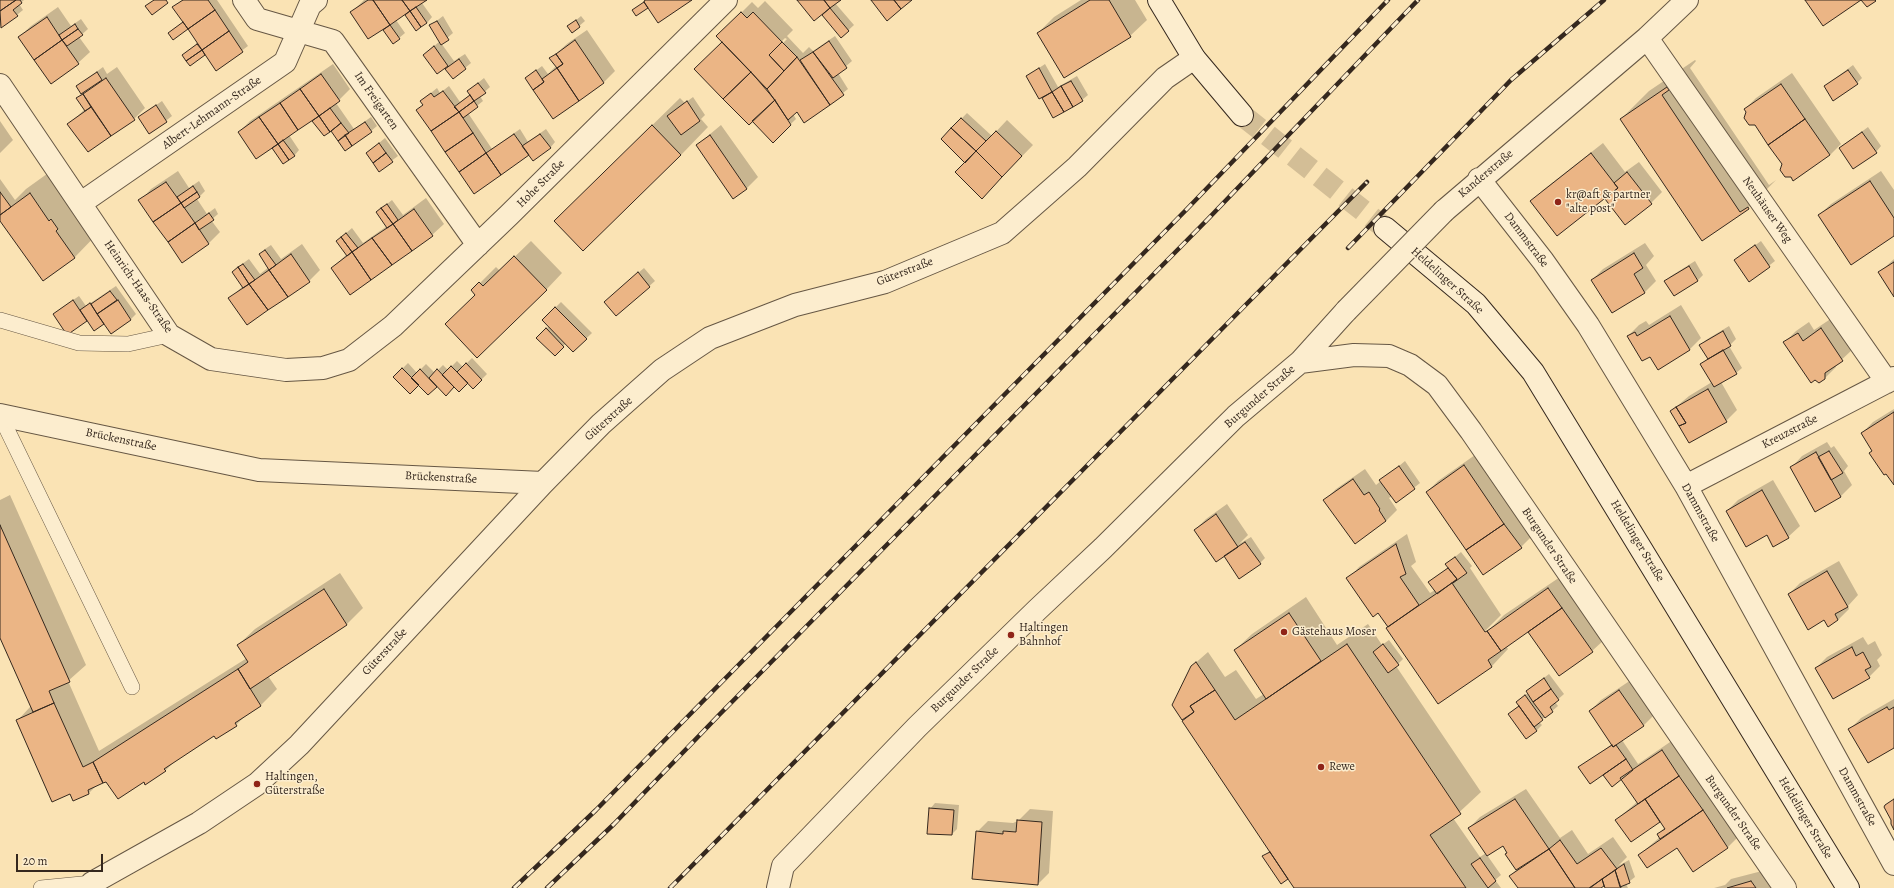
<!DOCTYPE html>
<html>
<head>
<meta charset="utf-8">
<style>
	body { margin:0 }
	#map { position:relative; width:1894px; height:888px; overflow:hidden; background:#fae3b4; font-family:Alegreya,serif }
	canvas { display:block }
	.scale { position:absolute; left:16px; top:854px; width:87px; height:18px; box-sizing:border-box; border:2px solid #35281e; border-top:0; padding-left:5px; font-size:12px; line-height:14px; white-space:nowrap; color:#35281e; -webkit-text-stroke:3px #fcedce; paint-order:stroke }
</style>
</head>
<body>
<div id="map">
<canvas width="1894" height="888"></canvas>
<div class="scale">20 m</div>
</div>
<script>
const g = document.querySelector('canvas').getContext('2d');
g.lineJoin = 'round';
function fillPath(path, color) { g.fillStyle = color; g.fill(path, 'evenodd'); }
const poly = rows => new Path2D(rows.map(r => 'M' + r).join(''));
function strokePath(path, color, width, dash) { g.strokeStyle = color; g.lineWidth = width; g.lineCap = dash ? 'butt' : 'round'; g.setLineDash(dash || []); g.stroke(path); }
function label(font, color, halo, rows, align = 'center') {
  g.font = font + ' Alegreya,serif'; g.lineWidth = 3; g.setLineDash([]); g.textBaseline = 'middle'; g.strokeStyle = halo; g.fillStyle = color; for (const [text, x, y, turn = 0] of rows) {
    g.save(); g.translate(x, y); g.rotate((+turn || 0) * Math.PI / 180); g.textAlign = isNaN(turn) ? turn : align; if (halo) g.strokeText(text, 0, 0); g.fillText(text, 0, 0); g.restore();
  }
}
fillPath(poly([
	[0,0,24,0,19,4,23,10,2,27,0,25],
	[182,0,217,0,248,46,217,69,206,54,190,65,183,55,198,43,188,28,169,33,184,21,174,8],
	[364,0,425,0,422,3,432,17,427,23,409,11,396,20,405,33,399,38,384,30,387,26,351,13],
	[798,0,839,0,835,3,854,25,841,37,826,10],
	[1081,0,1135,0,1147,20,1130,36,1038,33,1054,17],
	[765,1,793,30,787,36,803,53,809,47,813,51,835,36,852,61,838,73,848,89,829,104,797,111,793,114,796,119,773,141,753,120,749,124,695,69,723,42,718,36,752,2,758,8],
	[785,38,787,39,781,45,779,44],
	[58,7,71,26,81,19,88,29,79,37,90,52,78,63,19,37,31,26],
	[443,16,453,33,441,43,454,61,465,54,471,63,453,78,445,67,424,55,440,41,430,26],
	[581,16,585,21,572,32,568,27],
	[587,30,615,71,604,82,553,117,526,78,542,66,548,74,556,66,551,58,568,43],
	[1695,60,1696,61,1690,68,1769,185,1776,180,1748,208,1702,239,1621,119,1649,91],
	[333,64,350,89,336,103,354,129,371,117,377,126,371,131,345,150,331,130,314,121,318,116,289,135,299,150,294,156,273,148,239,132,250,121],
	[1045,64,1058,87,1077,76,1088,95,1082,100,1054,117,1042,96,1027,76],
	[1853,65,1862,78,1857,83,1825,86],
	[103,67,107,74,117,67,145,108,134,119,88,151,69,124,85,109,77,98,82,93,77,86],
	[1792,73,1841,144,1830,155,1791,176,1745,109,1756,98],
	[484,78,490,87,480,96,483,101,468,113,492,149,520,129,528,142,546,129,555,142,550,148,529,154,474,193,418,110,423,104,421,101,437,88,440,93,449,86,460,102,471,94,468,91],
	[693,97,705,115,701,119,708,127,681,155,583,193,680,98,685,103],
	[162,101,172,116,150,133,139,117],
	[967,113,992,136,1007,120,1033,145,993,186,942,139],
	[0,121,13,140,0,153],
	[721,125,758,177,747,188,733,197,697,145],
	[1868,127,1881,146,1876,152,1840,148],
	[385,138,398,156,379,170,367,153],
	[1603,143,1625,172,1639,162,1662,192,1651,203,1625,223,1605,197,1532,201,1543,190],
	[58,166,102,229,75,257,43,279,0,219,0,179,15,200,26,189],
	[178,171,189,188,199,181,205,191,197,199,207,214,215,208,218,214,211,220,220,232,209,243,140,201,151,189],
	[1881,171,1894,190,1894,235,1819,215,1831,204],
	[426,198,444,224,432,235,351,293,332,268,347,254,337,241,352,228,363,243,387,226,377,212,392,200,403,215],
	[531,241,562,273,546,290,476,294,473,290,496,267,500,271],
	[1761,241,1775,261,1749,281,1735,260],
	[1645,243,1654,256,1646,265,1656,281,1645,292,1612,312,1592,280,1603,269],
	[302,244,320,270,309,281,229,299,243,286,233,272,238,267,249,259,260,274,269,267,260,255,265,249,271,245,281,259],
	[1894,259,1894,295,1880,272],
	[1695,261,1703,275,1698,280,1674,295,1666,281,1671,276],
	[644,268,655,281,616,315,610,297],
	[116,286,136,314,131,319,112,333,104,322,88,319,67,333,54,314,60,309,79,296,86,306],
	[561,302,592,333,573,351,566,343,555,355,538,338,549,326,543,320],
	[1681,305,1701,338,1690,349,1659,368,1651,355,1628,336,1639,325,1646,321,1649,325],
	[1832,318,1853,349,1836,365,1836,367,1825,378,1785,342,1796,331,1809,322,1814,330],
	[1729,326,1736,339,1729,346,1742,368,1736,373,1721,382,1737,410,1726,421,1671,411,1689,396,1712,382,1701,364,1708,358,1701,345,1706,340],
	[472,358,487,374,473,388,468,382,454,386,437,385,428,394,419,384,394,377,408,363,417,373,426,364,435,373,443,365,448,370,457,361,463,367],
	[1894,409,1894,483,1862,433,1873,422],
	[1827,442,1831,448,1834,446,1848,466,1844,471,1852,485,1841,496,1815,510,1791,468,1802,456],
	[1475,455,1532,536,1521,547,1427,492,1438,481],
	[1405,461,1420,483,1396,502,1392,496,1389,498,1397,510,1386,521,1355,543,1325,500,1336,489,1365,469,1376,485],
	[1773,480,1800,526,1788,537,1767,534,1727,511,1738,500],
	[10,495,86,665,68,681,99,751,247,658,238,645,255,629,340,573,363,608,347,624,268,676,277,689,261,705,247,714,236,725,216,738,215,735,176,760,165,771,144,781,106,780,97,785,89,793,70,793,17,721,31,706,0,635,0,500],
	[1227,504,1248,535,1239,544,1251,537,1265,558,1260,563,1195,530,1206,519],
	[1407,534,1416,562,1411,566,1430,593,1435,590,1429,582,1449,567,1446,564,1461,552,1472,566,1470,568,1501,615,1483,633,1484,635,1504,615,1560,577,1604,640,1592,651,1559,675,1528,630,1506,646,1508,649,1492,666,1438,702,1378,612,1348,579,1359,567],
	[1839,561,1858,595,1848,606,1849,609,1838,620,1828,625,1825,619,1789,594,1800,583],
	[1306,597,1337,645,1368,624,1382,645,1389,640,1403,659,1396,666,1481,792,1453,818,1480,857,1486,853,1469,828,1480,817,1526,789,1560,838,1572,830,1588,854,1613,837,1627,857,1618,866,1629,860,1635,877,1626,884,1628,888,1606,888,1605,884,1599,888,1519,888,1510,876,1517,869,1503,844,1487,855,1501,875,1495,880,1501,888,1296,888,1288,877,1264,857,1270,850,1174,705,1192,666,1208,652,1225,677,1236,670,1256,699,1264,694,1235,650,1252,634],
	[1863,637,1868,645,1875,641,1882,655,1877,660,1880,666,1869,677,1816,668,1827,657],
	[1549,674,1564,694,1555,702,1558,706,1539,722,1542,725,1537,730,1509,714,1520,705,1517,702,1528,693,1527,691],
	[1631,680,1655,714,1643,726,1622,740,1638,764,1673,740,1739,836,1728,847,1694,871,1677,847,1639,855,1660,837,1658,834,1665,827,1661,821,1631,841,1616,820,1637,802,1621,778,1612,785,1604,773,1580,768,1612,744,1590,711,1601,700],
	[1894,699,1894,747,1850,729,1861,718],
	[935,803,959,805,957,829,952,834,930,809],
	[1030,809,1053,811,1049,873,1038,884,977,832,988,821,1013,823,1018,821],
	[1762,871,1773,886,1771,888,1714,888,1725,885,1731,879]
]), '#0003');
const building = poly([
	[0,0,16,0,0,11,0,0],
	[16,0,20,0,22,3,13,10,18,16,1,28,0,11,16,0],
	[154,0,166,0,168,3,152,15,145,6,154,0],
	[183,0,208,0,215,10,188,29,172,7,183,0],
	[368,0,373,0,390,25,368,39,350,12,368,0],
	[373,0,402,0,410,11,390,25,373,0],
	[402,0,427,0,410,11,402,0],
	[645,0,692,0,658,23,644,2,645,0],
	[797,0,824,0,830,8,814,21,797,0],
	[824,0,841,0,830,8,824,0],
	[871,0,894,0,901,9,887,21,871,0],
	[894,0,912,0,901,9,894,0],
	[1090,0,1109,0,1131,37,1064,78,1037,33,1090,0],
	[1805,0,1861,0,1823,26,1805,0],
	[1861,0,1875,0,1876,1,1867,7,1861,0],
	[644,2,648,8,636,16,632,10,644,2],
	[416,7,427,23,421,27,410,11,416,7],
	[830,8,849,31,841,38,822,15,830,8],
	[215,10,229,31,202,50,188,29,215,10],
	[410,11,421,27,416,31,405,15,410,11],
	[741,12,747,18,753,12,782,42,769,55,784,71,767,89,716,36,741,12],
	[47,17,62,40,34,60,18,37,47,17],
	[576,20,580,27,572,33,567,26,576,20],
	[437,21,449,40,441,45,429,25,437,21],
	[183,22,188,29,173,40,168,33,183,22],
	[75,24,78,29,62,40,59,35,75,24],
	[390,25,400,39,393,44,383,30,390,25],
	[78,29,83,35,67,46,62,40,78,29],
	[229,31,243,52,216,71,202,50,229,31],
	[62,40,79,64,51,84,34,60,62,40],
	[575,40,604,83,579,101,557,68,563,64,556,54,575,40],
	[829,41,847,68,833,78,813,52,829,41],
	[722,42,751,72,723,99,694,69,722,42],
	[782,42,797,57,784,71,769,55,782,42],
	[197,44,202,50,186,61,182,55,197,44],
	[434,46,448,66,437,74,423,55,434,46],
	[202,50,205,55,190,66,186,61,202,50],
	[813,52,844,95,830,105,800,60,813,52],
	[556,54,563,64,557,68,549,58,556,54],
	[797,57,830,105,804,123,797,112,788,120,767,89,797,57],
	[459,59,466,69,453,79,445,69,459,59],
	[557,68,579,101,553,119,533,90,544,82,542,79,557,68],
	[1039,68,1052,92,1039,99,1026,76,1039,68],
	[536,70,544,82,533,90,525,78,536,70],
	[1848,70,1858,84,1833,101,1824,86,1848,70],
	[97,72,102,80,81,94,76,86,97,72],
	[751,72,775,100,749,125,723,99,751,72],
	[321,74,340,101,319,116,300,89,321,74],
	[106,78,135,120,111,136,83,94,106,78],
	[1071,81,1083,101,1073,107,1061,86,1071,81],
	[478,83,486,93,474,101,467,91,478,83],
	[1781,84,1805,119,1768,145,1755,125,1749,125,1744,118,1746,112,1744,109,1781,84],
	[1061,86,1073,107,1064,112,1052,92,1061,86],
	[1667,87,1669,90,1662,95,1740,212,1748,207,1749,209,1702,241,1620,119,1667,87],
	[300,89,319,116,298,130,280,103,300,89],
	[443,91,459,112,431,131,416,110,423,105,420,101,431,93,434,97,443,91],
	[1052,92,1064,112,1053,118,1042,98,1052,92],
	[83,94,91,107,85,111,76,98,83,94],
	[470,95,474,101,459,112,454,107,470,95],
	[775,100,791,125,773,143,752,121,775,100],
	[474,101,478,107,463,118,459,112,474,101],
	[687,101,700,121,681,135,667,116,687,101],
	[280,103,298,130,278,144,259,117,280,103],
	[156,105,167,122,149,134,138,117,156,105],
	[91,107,111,136,88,152,67,124,91,107],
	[330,108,341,123,330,132,319,116,330,108],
	[459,112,473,133,445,152,431,131,459,112],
	[319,116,330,132,324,136,312,121,319,116],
	[259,117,278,144,256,159,238,132,259,117],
	[961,118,986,141,976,151,951,128,961,118],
	[1805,119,1830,155,1793,181,1791,177,1785,177,1780,170,1782,164,1768,145,1805,119],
	[365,122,372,132,352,146,345,135,365,122],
	[341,123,349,133,338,141,331,131,341,123],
	[652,125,681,155,583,251,554,221,652,125],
	[951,128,976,151,965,163,941,139,951,128],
	[996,131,1022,156,1002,177,976,151,996,131],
	[1862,132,1877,153,1853,169,1839,148,1862,132],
	[473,133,486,153,459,172,445,152,473,133],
	[514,134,529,155,501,175,486,153,514,134],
	[540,134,551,148,533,161,522,146,540,134],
	[345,135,352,146,345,151,338,141,345,135],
	[710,135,747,189,733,199,696,145,710,135],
	[283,140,295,156,289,160,278,144,283,140],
	[379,143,386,153,373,163,366,153,379,143],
	[278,144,289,160,283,164,272,148,278,144],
	[976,151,1002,177,982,199,955,172,976,151],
	[386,153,393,162,379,172,373,163,386,153],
	[486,153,501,175,474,194,459,172,486,153],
	[1591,153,1618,188,1557,236,1530,201,1591,153],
	[1627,172,1652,204,1625,225,1605,199,1618,188,1614,183,1627,172],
	[1870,181,1894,218,1894,236,1851,265,1818,215,1870,181],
	[166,182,181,203,153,222,138,200,166,182],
	[193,186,197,192,181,203,177,197,193,186],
	[0,192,11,207,0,215,0,192],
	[197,192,200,197,184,208,181,203,197,192],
	[30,193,49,221,51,219,58,229,56,231,75,258,43,281,0,221,0,215,30,193],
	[181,203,195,223,168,242,153,222,181,203],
	[387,204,398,220,393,224,381,208,387,204],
	[381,208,393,224,387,228,376,212,381,208],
	[414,209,433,236,412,251,393,224,414,209],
	[209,213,214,220,199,230,195,223,209,213],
	[195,223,209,244,182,263,168,242,195,223],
	[393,224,412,251,392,265,372,238,393,224],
	[346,233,358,248,352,252,341,237,346,233],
	[341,237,352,252,347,256,336,241,341,237],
	[372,238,392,265,371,280,352,252,372,238],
	[1755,245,1770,267,1749,282,1734,260,1755,245],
	[265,250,276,265,269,270,259,254,265,250],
	[352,252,371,280,350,295,331,268,352,252],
	[1634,253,1643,268,1634,274,1645,293,1612,313,1591,280,1634,253],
	[291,254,310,282,288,297,269,270,291,254],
	[514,256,547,290,477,358,445,324,475,295,471,290,479,282,483,286,514,256],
	[1894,262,1894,297,1878,272,1894,262],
	[243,264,255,280,249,284,238,267,243,264],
	[1689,266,1698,281,1674,296,1664,281,1689,266],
	[238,267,249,284,243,288,232,272,238,267],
	[269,270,288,297,268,310,249,284,269,270],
	[638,272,650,287,616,316,604,302,638,272],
	[249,284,268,310,247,325,228,298,249,284],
	[110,291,117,300,97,314,91,304,110,291],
	[73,300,87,321,67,335,53,314,73,300],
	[118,300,131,320,111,334,97,314,118,300],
	[90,303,104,324,94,331,80,310,90,303],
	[555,307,587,339,573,352,542,320,555,307],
	[1670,316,1690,350,1658,370,1650,357,1642,361,1627,336,1635,332,1637,336,1670,316],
	[546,328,564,347,555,356,536,338,546,328],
	[1821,328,1843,361,1825,373,1825,379,1819,383,1815,380,1811,383,1783,342,1798,333,1803,341,1821,328],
	[1723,331,1731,346,1708,359,1699,345,1723,331],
	[1723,350,1737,374,1714,387,1700,364,1723,350],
	[466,363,482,380,473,389,457,372,466,363],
	[451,366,468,383,459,392,442,375,451,366],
	[402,368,419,385,410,394,393,377,402,368],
	[420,369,437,387,428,395,411,378,420,369],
	[437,369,454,387,446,396,429,378,437,369],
	[1708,389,1727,422,1689,443,1679,426,1686,423,1676,407,1708,389],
	[1676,407,1686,423,1679,426,1670,411,1676,407],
	[1894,412,1894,485,1886,474,1884,475,1869,453,1872,451,1861,433,1894,412],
	[1829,451,1843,473,1831,480,1818,457,1829,451],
	[1816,452,1841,497,1815,512,1790,467,1816,452],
	[1464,465,1504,524,1466,550,1426,492,1464,465],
	[1399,466,1415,489,1396,503,1379,480,1399,466],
	[1353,479,1364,495,1369,492,1380,509,1379,510,1386,521,1355,544,1323,500,1353,479],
	[1762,490,1789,538,1773,547,1767,535,1746,547,1726,511,1762,490],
	[1216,514,1238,547,1216,562,1194,530,1216,514],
	[1504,524,1522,548,1483,575,1466,550,1504,524],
	[0,525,70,682,49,691,54,703,33,712,0,638,0,525],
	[1245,542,1261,564,1239,579,1224,556,1245,542],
	[1396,544,1406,574,1400,577,1419,605,1388,627,1378,613,1373,617,1346,578,1396,544],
	[1455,557,1467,573,1453,583,1457,579,1445,564,1455,557],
	[1448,568,1457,579,1437,594,1428,582,1448,568],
	[1827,571,1848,607,1835,614,1838,620,1828,627,1824,620,1808,630,1788,594,1827,571],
	[1452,583,1485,632,1487,631,1501,651,1488,660,1492,667,1438,704,1386,628,1452,583],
	[1548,588,1562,608,1501,651,1487,631,1548,588],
	[324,589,347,625,250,689,238,669,248,662,237,645,324,589],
	[1562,608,1593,652,1559,676,1528,632,1562,608],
	[1289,613,1321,661,1266,699,1234,650,1289,613],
	[1347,644,1461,814,1430,835,1466,888,1294,888,1182,721,1194,712,1190,706,1215,690,1235,720,1347,644],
	[1383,644,1399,665,1388,673,1373,652,1383,644],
	[1852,647,1856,656,1863,652,1871,667,1865,670,1870,678,1833,699,1815,668,1852,647],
	[1196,662,1215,690,1190,706,1194,712,1182,720,1172,705,1191,666,1196,662],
	[238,669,261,706,235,723,237,726,216,739,214,736,164,769,166,771,145,785,144,782,118,799,106,782,103,783,93,762,238,669],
	[1544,678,1551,689,1533,702,1526,691,1544,678],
	[1551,689,1559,700,1550,707,1553,712,1545,718,1533,702,1551,689],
	[1619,690,1644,726,1613,747,1589,711,1619,690],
	[1525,695,1543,720,1534,727,1516,702,1525,695],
	[54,703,83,767,93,762,103,783,88,790,89,794,73,801,70,794,52,802,16,720,54,703],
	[1519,706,1537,731,1526,739,1508,714,1519,706],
	[1887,707,1889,710,1894,707,1894,748,1868,763,1848,729,1887,707],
	[1612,745,1613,747,1616,745,1626,759,1590,784,1578,767,1612,745],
	[1662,750,1679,776,1638,804,1620,778,1662,750],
	[1626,759,1633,770,1612,787,1603,775,1626,759],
	[1679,776,1703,810,1660,839,1657,834,1665,829,1645,799,1679,776],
	[1515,799,1549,849,1516,870,1505,854,1507,853,1503,846,1487,856,1468,828,1515,799],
	[1645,799,1660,822,1631,842,1615,820,1645,799],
	[1894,799,1894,830,1891,824,1891,820,1884,807,1885,805,1894,799],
	[929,808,954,810,952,835,927,834,929,808],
	[1703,810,1728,848,1693,872,1677,848,1647,868,1638,855,1703,810],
	[1017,820,1042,822,1038,885,972,879,976,831,1003,834,1003,831,1016,832,1017,820],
	[1560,840,1577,864,1601,848,1617,869,1589,888,1575,888,1549,849,1560,840],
	[1549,849,1575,888,1518,888,1509,876,1549,849],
	[1270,852,1288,879,1281,884,1262,856,1270,852],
	[1480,858,1496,881,1488,888,1471,864,1480,858],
	[1624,864,1630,883,1620,887,1615,870,1624,864],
	[1615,870,1621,888,1605,888,1602,879,1615,870],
	[1602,879,1604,886,1601,888,1590,888,1602,879],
	[1751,881,1756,888,1727,888,1751,881]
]);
fillPath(building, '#ebb585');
strokePath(building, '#35281e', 1);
strokePath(poly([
	[1242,115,1385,228]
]), '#d3be96', 22, [22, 11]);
const lane = poly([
	[0,320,79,343,128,344,169,335],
	[0,415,132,687],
	[41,888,92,883,92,888]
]);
const street = poly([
	[244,0,257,19,333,41,478,245],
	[1647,38,1887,382],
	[0,85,169,335,211,359,286,370,323,368,349,360,393,326,509,215,726,0],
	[1479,179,1543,261,1588,325,1686,486,1894,864],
	[81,203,285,62,310,5,316,0],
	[1444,211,1647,38,1687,0],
	[1300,362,1354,355,1389,356,1410,365,1437,385,1471,431,1785,888],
	[0,415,259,470,543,483],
	[1686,486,1894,378],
	[92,883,199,823,257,784,299,745,543,483,601,424,662,370,710,338,795,305,885,282,1002,233,1077,167,1165,78,1194,58],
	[778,888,783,866,917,727,1037,610,1103,548,1236,416,1300,362,1346,311]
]);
const secondary = poly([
	[1159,0,1194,58,1242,115],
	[1385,228,1476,304,1533,372,1848,888]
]);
strokePath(lane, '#665744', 16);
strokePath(street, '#665744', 24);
strokePath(secondary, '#35281e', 24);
strokePath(lane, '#fcedce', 15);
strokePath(street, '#fcedce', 22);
strokePath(secondary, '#fcedce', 22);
const rail = poly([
	[1348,248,1511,80,1604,0],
	[514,888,596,810,708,696,1187,209,1388,0],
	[547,888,614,824,720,714,1208,219,1418,0],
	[670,888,1367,182]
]);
strokePath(rail, '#35281e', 4.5);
strokePath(rail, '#fcedce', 3, [9]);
const streetBridge = poly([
	[1346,311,1444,211]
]);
strokePath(streetBridge, '#665744', 24, []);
strokePath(streetBridge, '#fcedce', 22);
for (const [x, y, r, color] of [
	[1558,202,4,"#8f2418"],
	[1284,632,4,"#8f2418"],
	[1011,635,4,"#8f2418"],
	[1321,767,4,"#8f2418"],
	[257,784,4,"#8f2418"]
]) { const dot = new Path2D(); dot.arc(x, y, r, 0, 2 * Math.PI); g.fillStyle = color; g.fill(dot); strokePath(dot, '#fcedce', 1.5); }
label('12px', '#35281e', '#fcedce', [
	["Im Freigarten",376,101,55],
	["Albert-Lehmann-Straße",212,113,-35],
	["Kanderstraße",1486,174,-40],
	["Hohe Straße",541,184,-45],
	["Neuhäuser Weg",1767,210,55],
	["Dammstraße",1526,240,53],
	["Güterstraße",905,272,-21],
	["Heldelinger Straße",1447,281,42],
	["Heinrich-Haas-Straße",138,287,55],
	["Burgunder Straße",1260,397,-41],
	["Güterstraße",609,419,-42],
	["Kreuzstraße",1790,432,-27],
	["Brückenstraße",121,440,12],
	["Brückenstraße",441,478,3],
	["Dammstraße",1700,513,61],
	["Heldelinger Straße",1637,541,59],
	["Burgunder Straße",1549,546,56],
	["Güterstraße",385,652,-47],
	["Burgunder Straße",965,680,-44],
	["Dammstraße",1857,797,61],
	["Burgunder Straße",1733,813,55],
	["Heldelinger Straße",1805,818,59]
]);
label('12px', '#35281e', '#fcedce', [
	["kr@aft & partner",1566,195],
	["\"alte post\"",1566,209],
	["Haltingen",1019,628],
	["Bahnhof",1019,642],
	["Gästehaus Moser",1292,632],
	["Rewe",1329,767],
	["Haltingen,",265,777],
	["Güterstraße",265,791]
], 'left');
</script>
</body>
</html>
